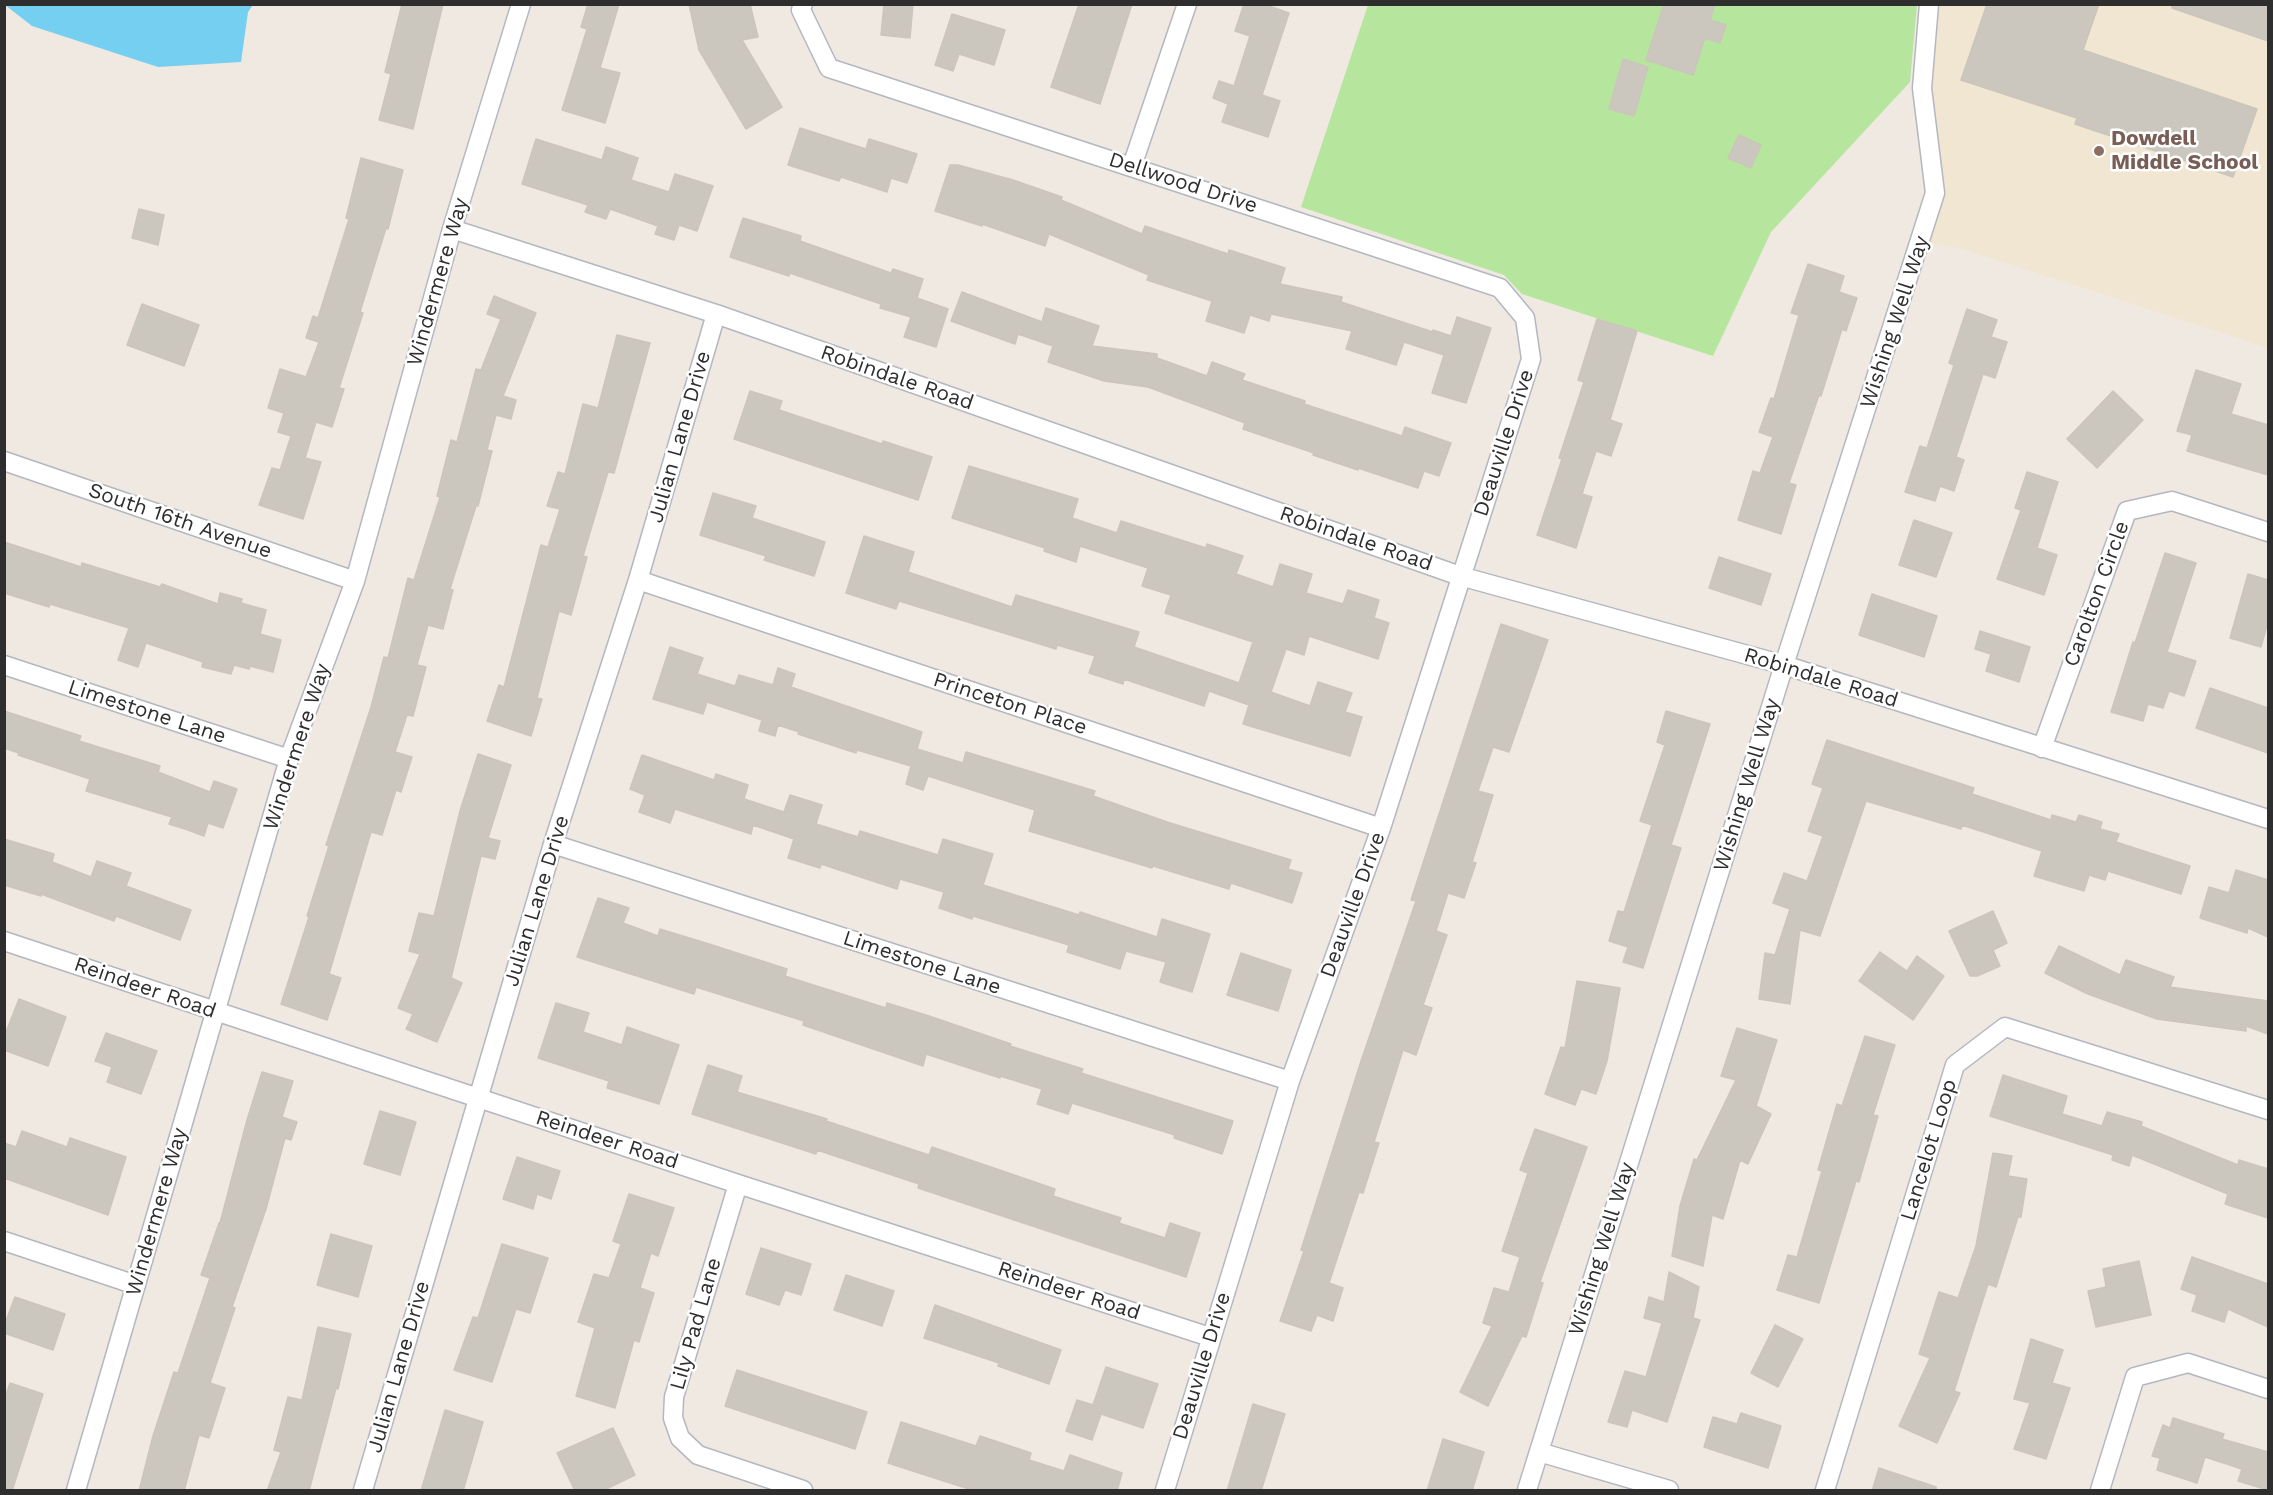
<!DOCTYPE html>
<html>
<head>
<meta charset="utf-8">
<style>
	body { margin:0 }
	#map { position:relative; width:2273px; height:1495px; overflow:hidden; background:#efe9e1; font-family:"Work Sans",sans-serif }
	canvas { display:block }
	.frame { position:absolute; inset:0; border:6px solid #2e2e2e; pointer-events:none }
</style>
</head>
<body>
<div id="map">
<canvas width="2273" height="1495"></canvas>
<div class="frame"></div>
</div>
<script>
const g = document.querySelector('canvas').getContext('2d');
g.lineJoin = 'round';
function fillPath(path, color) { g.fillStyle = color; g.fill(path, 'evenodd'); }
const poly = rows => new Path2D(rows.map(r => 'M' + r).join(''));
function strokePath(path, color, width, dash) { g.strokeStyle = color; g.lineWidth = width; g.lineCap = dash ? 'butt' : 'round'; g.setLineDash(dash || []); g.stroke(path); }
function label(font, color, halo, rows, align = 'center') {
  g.font = font + ' "Work Sans",sans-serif'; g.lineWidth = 5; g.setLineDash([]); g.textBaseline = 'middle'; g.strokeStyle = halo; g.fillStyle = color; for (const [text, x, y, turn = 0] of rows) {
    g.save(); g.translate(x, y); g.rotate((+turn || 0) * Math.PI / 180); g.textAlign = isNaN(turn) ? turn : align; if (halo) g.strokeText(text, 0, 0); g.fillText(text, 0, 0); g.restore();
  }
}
fillPath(poly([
	[1929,5,2268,5,2268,348,1963,249,1921,241,1935,193,1922,88]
]), '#f0e6d1');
fillPath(poly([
	[1368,5,1917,5,1910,82,1771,232,1713,356,1522,294,1504,275,1301,207]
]), '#b6e59e');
fillPath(poly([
	[5,5,5,4,253,5,248,12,241,62,158,67,32,26]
]), '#75cff0');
const building = poly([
	[402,4,443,4,413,129,379,120,391,74,385,72,402,4],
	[588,4,619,4,600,68,620,73,605,123,562,110,587,29,581,27,588,4],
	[689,4,750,4,758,37,742,40,782,107,746,129,699,50,689,4],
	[884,4,913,4,910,38,881,35,884,4],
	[1079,4,1132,4,1100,104,1051,87,1079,4],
	[1244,4,1263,4,1289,13,1262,95,1280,101,1268,137,1222,122,1228,104,1213,98,1219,81,1234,86,1250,36,1235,31,1244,4],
	[1664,4,1715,4,1710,20,1726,25,1720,43,1705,38,1693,75,1646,60,1664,4],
	[1987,4,2099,4,2083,50,2257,109,2233,177,2075,124,2077,118,1961,80,1987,4],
	[2172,4,2268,4,2268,41,2172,8,2172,4],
	[952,14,1005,30,994,65,959,54,953,71,935,65,952,14],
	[1623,59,1648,67,1634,116,1609,109,1623,59],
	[800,128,866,149,869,139,917,154,907,183,891,178,887,192,841,177,839,181,788,165,800,128],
	[1739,135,1761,145,1751,168,1728,158,1739,135],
	[536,139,602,160,606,147,638,158,631,180,669,192,675,174,713,186,697,231,679,225,674,240,655,234,658,226,610,209,606,219,585,212,588,205,522,184,536,139],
	[361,158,403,170,388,229,386,228,360,312,363,313,339,388,344,389,332,427,316,422,305,458,321,462,303,519,259,505,272,468,280,470,291,436,278,432,284,413,268,408,280,369,306,377,319,342,306,338,313,316,318,318,349,219,346,218,361,158],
	[950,165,958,165,1013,180,1062,197,1061,200,1142,234,1145,226,1228,254,1229,250,1285,268,1280,284,1342,297,1341,302,1433,332,1433,330,1451,336,1457,317,1491,328,1466,403,1432,393,1444,355,1404,342,1396,365,1346,349,1352,331,1271,314,1269,321,1250,315,1244,333,1206,321,1212,301,1147,280,1149,275,1049,234,1045,246,982,224,982,226,935,211,950,165],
	[139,209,164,215,158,245,132,238,139,209],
	[743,218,801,236,800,241,891,273,893,269,923,279,917,298,948,309,936,347,904,337,911,317,880,308,881,304,790,273,789,276,730,257,743,218],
	[1808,264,1844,276,1839,292,1857,298,1846,331,1842,329,1821,396,1819,395,1789,483,1796,485,1781,534,1738,520,1753,471,1760,473,1773,437,1759,432,1771,398,1774,399,1799,315,1791,313,1808,264],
	[962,292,1042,322,1046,308,1099,326,1092,346,1157,354,1157,358,1207,376,1212,362,1245,374,1242,380,1305,401,1304,404,1402,436,1405,427,1451,443,1439,476,1424,471,1418,488,1358,468,1358,470,1313,455,1314,453,1243,429,1245,423,1148,387,1104,381,1048,362,1053,346,1018,334,1015,344,951,321,962,292],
	[494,296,536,313,503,396,516,400,511,419,496,415,487,450,492,451,478,506,476,506,450,589,453,590,443,629,428,625,417,665,426,667,413,716,407,715,395,752,412,757,401,792,396,790,382,835,371,832,329,974,341,978,327,1020,281,1004,309,917,307,916,329,846,326,845,371,707,384,657,388,658,408,578,414,580,440,497,437,496,451,440,457,442,476,369,481,370,501,319,487,314,494,296],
	[142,304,199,325,184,366,127,345,142,304],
	[1967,309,1997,320,1991,337,2007,342,1995,378,1983,374,1956,457,1964,460,1954,491,1940,486,1935,501,1905,492,1920,446,1927,448,1954,365,1949,363,1967,309],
	[1597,319,1637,331,1610,420,1622,424,1611,456,1596,451,1582,494,1592,497,1576,548,1537,535,1562,459,1559,458,1584,382,1578,380,1597,319],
	[617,335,650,343,614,473,608,472,583,556,587,557,571,615,559,611,537,698,542,699,531,736,487,721,499,685,504,687,541,545,548,547,560,509,547,506,558,472,565,474,583,404,598,408,617,335],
	[2196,370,2241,384,2231,414,2268,425,2268,475,2187,451,2192,435,2177,431,2196,370],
	[750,391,782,401,779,410,882,444,883,441,932,457,918,500,734,439,750,391],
	[2113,391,2143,420,2097,468,2067,439,2113,391],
	[969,466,1078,499,1072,518,1117,533,1121,521,1206,548,1207,544,1243,556,1236,574,1273,587,1280,564,1312,574,1306,593,1343,604,1348,590,1379,600,1374,618,1389,623,1378,659,1309,636,1304,655,1286,649,1271,692,1310,706,1318,682,1352,693,1345,712,1362,717,1350,756,1243,724,1249,705,1209,691,1204,706,1124,679,1123,684,1089,673,1095,656,1057,645,1056,649,899,601,896,609,846,593,864,536,914,552,908,572,1012,607,1016,595,1139,632,1134,647,1239,683,1253,642,1165,613,1171,595,1142,586,1148,568,1080,546,1076,562,1044,551,1045,548,952,518,969,466],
	[2027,472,2058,482,2037,548,2057,555,2044,595,1997,579,2021,510,2015,508,2027,472],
	[713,493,756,506,752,518,825,542,814,576,764,560,766,556,700,535,713,493],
	[1914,520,1952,533,1936,577,1899,565,1914,520],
	[4,542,81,567,82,563,160,587,162,584,218,604,220,593,242,599,241,603,266,610,260,634,281,640,273,672,250,666,249,669,234,665,231,674,202,667,203,662,146,643,138,667,118,660,129,628,50,604,49,607,4,593,4,542],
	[2165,553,2196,563,2167,652,2196,661,2184,696,2169,691,2163,708,2148,704,2143,721,2111,712,2133,642,2135,643,2165,553],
	[1719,557,1771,574,1761,605,1709,588,1719,557],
	[2248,574,2268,580,2268,622,2261,647,2230,638,2248,574],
	[1872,594,1937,616,1924,657,1859,635,1872,594],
	[1501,624,1548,640,1509,752,1493,747,1478,791,1493,795,1472,862,1476,863,1464,898,1448,893,1436,931,1447,935,1423,1005,1432,1008,1416,1055,1403,1050,1374,1142,1379,1143,1363,1193,1359,1192,1329,1283,1343,1288,1333,1321,1317,1315,1311,1331,1280,1321,1304,1251,1301,1250,1361,1061,1416,901,1411,900,1501,624],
	[1980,631,2030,647,2019,682,1986,671,1991,654,1975,649,1980,631],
	[670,647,703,658,697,674,735,686,739,675,773,685,778,668,795,674,791,687,922,732,917,749,963,763,966,752,1095,791,1093,796,1167,822,1291,860,1288,869,1302,873,1292,903,1231,883,1229,889,1153,866,1152,868,1029,831,1035,810,928,776,923,790,906,784,911,766,857,750,856,753,798,734,799,732,778,725,775,736,759,731,762,720,707,702,703,714,653,699,670,647],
	[2210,688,2268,708,2268,753,2196,728,2210,688],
	[4,711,81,736,79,741,160,766,158,772,210,792,214,781,237,789,223,828,208,823,204,836,188,830,169,824,172,817,86,791,90,779,18,755,19,753,4,748,4,711],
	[1666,711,1710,724,1671,845,1681,848,1643,968,1623,962,1628,947,1609,941,1618,911,1624,912,1652,825,1640,821,1665,745,1657,742,1666,711],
	[1827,740,1974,788,1972,794,2051,820,2052,815,2076,822,2079,815,2102,822,2100,829,2119,834,2116,842,2190,866,2181,894,2108,871,2105,880,2089,875,2084,891,2034,876,2042,851,1962,825,1961,829,1866,801,1820,936,1800,930,1790,1004,1759,999,1765,953,1775,955,1790,909,1773,903,1784,873,1807,881,1823,836,1808,831,1823,788,1812,784,1827,740],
	[478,754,511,765,488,838,500,841,495,859,481,856,451,978,462,983,437,1042,406,1029,413,1014,398,1008,420,954,409,951,419,913,434,916,460,811,478,754],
	[642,755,714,780,716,774,748,785,744,799,784,812,790,795,822,805,816,824,858,837,860,831,938,855,943,839,993,854,983,885,1079,915,1080,912,1157,937,1162,919,1210,934,1192,992,1160,982,1166,962,1126,951,1120,969,1067,952,1069,945,973,916,972,919,939,908,944,892,900,879,897,889,821,864,820,868,788,858,794,839,753,825,751,834,675,809,670,823,639,812,645,795,630,789,642,755],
	[4,839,54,854,52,862,91,877,97,861,131,873,126,886,191,910,180,940,116,916,114,921,41,894,41,896,4,885,4,839],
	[2236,870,2268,880,2268,937,2248,928,2247,933,2200,918,2209,887,2229,893,2236,870],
	[598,898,629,908,623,923,658,936,660,929,709,944,787,969,785,976,886,1008,887,1003,929,1016,1011,1044,1010,1046,1083,1069,1081,1073,1233,1121,1222,1154,1174,1138,1175,1135,1072,1103,1068,1114,1037,1104,1042,1089,1000,1076,1000,1078,926,1054,923,1066,803,1025,804,1021,696,987,694,994,577,957,598,898],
	[1993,911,2007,943,1993,950,2000,966,1977,976,1970,976,1949,931,1993,911],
	[2059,946,2120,975,2126,960,2174,977,2170,987,2268,1001,2268,1034,2246,1026,2246,1031,2157,1019,2088,994,2045,973,2059,946],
	[1880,952,1907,971,1917,956,1944,976,1913,1020,1859,981,1880,952],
	[1241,953,1291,970,1278,1011,1227,995,1241,953],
	[1577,981,1620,988,1607,1061,1596,1094,1581,1089,1575,1105,1545,1094,1561,1047,1565,1048,1577,981],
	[19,999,66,1017,48,1066,4,1050,4,1037,19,999],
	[556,1003,589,1013,583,1032,622,1045,627,1027,679,1045,659,1104,607,1088,609,1081,538,1058,556,1003],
	[1737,1028,1777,1040,1756,1106,1771,1114,1748,1164,1740,1160,1723,1219,1712,1215,1703,1266,1672,1256,1680,1206,1694,1159,1697,1160,1736,1080,1721,1076,1737,1028],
	[106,1033,157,1051,141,1094,107,1082,112,1067,95,1061,106,1033],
	[1865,1036,1895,1045,1873,1115,1878,1116,1859,1182,1856,1181,1819,1303,1777,1290,1788,1255,1797,1257,1822,1171,1818,1170,1837,1104,1842,1106,1865,1036],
	[708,1065,742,1076,737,1092,827,1119,826,1121,929,1155,932,1147,982,1164,1055,1189,1053,1196,1121,1218,1119,1223,1165,1238,1170,1223,1200,1233,1186,1277,918,1188,919,1184,817,1150,816,1154,692,1114,708,1065],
	[262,1072,293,1081,282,1117,297,1122,291,1140,285,1138,266,1209,232,1307,235,1308,210,1383,225,1388,209,1438,199,1435,184,1491,139,1491,153,1436,174,1372,178,1373,210,1278,201,1275,219,1223,220,1223,247,1120,262,1072],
	[2003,1075,2067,1096,2062,1114,2102,1126,2107,1112,2142,1122,2141,1126,2238,1165,2239,1160,2268,1169,2268,1218,2225,1204,2228,1194,2132,1155,2129,1166,2112,1160,2113,1155,1990,1116,2003,1075],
	[380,1111,416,1122,400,1175,364,1164,380,1111],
	[1535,1129,1587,1147,1540,1282,1543,1283,1526,1337,1522,1336,1488,1406,1460,1392,1492,1326,1483,1323,1494,1288,1509,1292,1520,1257,1502,1251,1528,1173,1520,1170,1535,1129],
	[22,1131,67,1147,70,1138,126,1157,108,1215,4,1178,4,1143,16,1147,22,1131],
	[1993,1153,2012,1156,2008,1176,2027,1179,2021,1217,2018,1217,1996,1287,1988,1284,1954,1391,1960,1393,1937,1443,1899,1426,1930,1358,1919,1354,1939,1292,1958,1298,1976,1246,1993,1153],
	[517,1157,560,1171,551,1199,537,1194,533,1209,503,1199,517,1157],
	[629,1194,674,1208,658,1256,651,1253,640,1288,654,1293,639,1342,634,1340,615,1408,576,1396,595,1328,578,1322,594,1274,609,1278,621,1244,613,1241,629,1194],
	[331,1234,372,1246,358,1297,317,1285,331,1234],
	[502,1244,548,1258,530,1313,516,1309,492,1382,454,1370,473,1317,478,1318,502,1244],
	[761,1248,811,1264,801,1295,785,1290,779,1305,746,1294,761,1248],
	[2192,1257,2268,1284,2268,1327,2228,1309,2224,1322,2192,1311,2197,1295,2181,1289,2192,1257],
	[2139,1261,2151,1315,2096,1327,2088,1291,2106,1287,2103,1269,2139,1261],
	[1669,1272,1699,1287,1693,1318,1700,1320,1667,1422,1632,1410,1627,1427,1608,1422,1625,1371,1646,1377,1662,1323,1644,1318,1649,1297,1664,1302,1669,1272],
	[846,1275,894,1291,882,1326,834,1310,846,1275],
	[15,1297,65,1314,53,1350,4,1333,4,1326,15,1297],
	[935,1305,1061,1350,1049,1384,998,1366,999,1363,924,1338,935,1305],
	[1775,1325,1803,1339,1778,1387,1751,1373,1775,1325],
	[318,1327,351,1334,338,1389,336,1388,309,1491,267,1491,281,1452,274,1450,288,1397,302,1400,318,1327],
	[2031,1339,2063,1350,2052,1383,2070,1388,2046,1459,2014,1449,2030,1403,2014,1399,2031,1339],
	[1106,1367,1158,1384,1143,1428,1101,1414,1092,1440,1066,1431,1077,1400,1093,1405,1106,1367],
	[737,1370,867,1412,855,1449,725,1406,737,1370],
	[10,1383,43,1394,12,1491,4,1491,4,1400,10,1383],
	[1253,1404,1285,1414,1261,1491,1227,1491,1253,1404],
	[445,1410,483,1422,463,1491,421,1491,445,1410],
	[1741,1413,1781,1426,1768,1468,1704,1447,1713,1417,1737,1424,1741,1413],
	[2173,1418,2224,1434,2222,1439,2268,1452,2268,1490,2238,1481,2242,1469,2205,1457,2197,1483,2157,1470,2160,1458,2152,1456,2163,1425,2170,1428,2173,1418],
	[901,1422,976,1446,980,1436,1031,1453,1029,1460,1064,1471,1070,1455,1122,1473,1117,1491,975,1491,888,1463,901,1422],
	[613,1428,635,1475,602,1491,575,1491,557,1453,613,1428],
	[1443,1439,1484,1452,1472,1491,1427,1491,1443,1439],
	[1879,1468,1936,1487,1936,1491,1872,1491,1879,1468]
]);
fillPath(building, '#cbc7bf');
strokePath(building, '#cbc5ba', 1.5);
const street = poly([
	[803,4,801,10,829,68,1500,288,1525,318,1531,359,1381,828,1290,1081,1165,1490],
	[1132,166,1187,4],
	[452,229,716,314,1460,576,1784,665,2268,819],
	[4,461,355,581],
	[638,580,1381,828],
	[4,665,289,759],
	[2042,748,2127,511,2172,501,2268,532],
	[553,844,1290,1081],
	[4,941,738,1184,1210,1337],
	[738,1184,674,1397,673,1418,680,1438,698,1455,803,1490],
	[4,1241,136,1285],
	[1539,1452,1669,1490],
	[76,1490,289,759,355,581,452,229,521,4],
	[363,1490,553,844,638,580,716,314],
	[1527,1490,1784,665,1935,193,1922,88,1929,4],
	[1825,1490,1955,1065,2005,1027,2268,1110],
	[2100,1490,2135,1377,2188,1363,2268,1389]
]);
strokePath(street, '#b4b7c1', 21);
strokePath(street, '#fff', 18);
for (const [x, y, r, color] of [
	[2099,151,6,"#8d6e63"]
]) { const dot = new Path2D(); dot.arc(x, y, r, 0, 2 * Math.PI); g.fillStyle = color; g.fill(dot); strokePath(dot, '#fff', 2); }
label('bold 21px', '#785e54', '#fff', [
	["Dowdell",2111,139],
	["Middle School",2111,163]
], 'left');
label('21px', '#2e2e2e', '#fff', [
	["Dellwood Drive",1183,183,18],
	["Windermere Way",438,282,-74],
	["Wishing Well Way",1895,322,-72],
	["Robindale Road",897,378,19],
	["Julian Lane Drive",680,437,-74],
	["Deauville Drive",1504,443,-72],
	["South 16th Avenue",180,521,19],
	["Robindale Road",1356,539,19],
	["Carolton Circle",2097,594,-70],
	["Robindale Road",1821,678,17],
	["Princeton Place",1010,704,18],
	["Limestone Lane",147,712,18],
	["Windermere Way",297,747,-72],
	["Wishing Well Way",1747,785,-73],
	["Julian Lane Drive",537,901,-73],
	["Deauville Drive",1353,905,-70],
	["Limestone Lane",922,963,18],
	["Reindeer Road",145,988,19],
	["Reindeer Road",607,1140,18],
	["Lancelot Loop",1929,1150,-73],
	["Windermere Way",157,1212,-74],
	["Wishing Well Way",1602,1249,-73],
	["Reindeer Road",1069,1291,18],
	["Lily Pad Lane",696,1324,-74],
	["Deauville Drive",1202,1366,-73],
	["Julian Lane Drive",399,1367,-74]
]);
</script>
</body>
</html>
